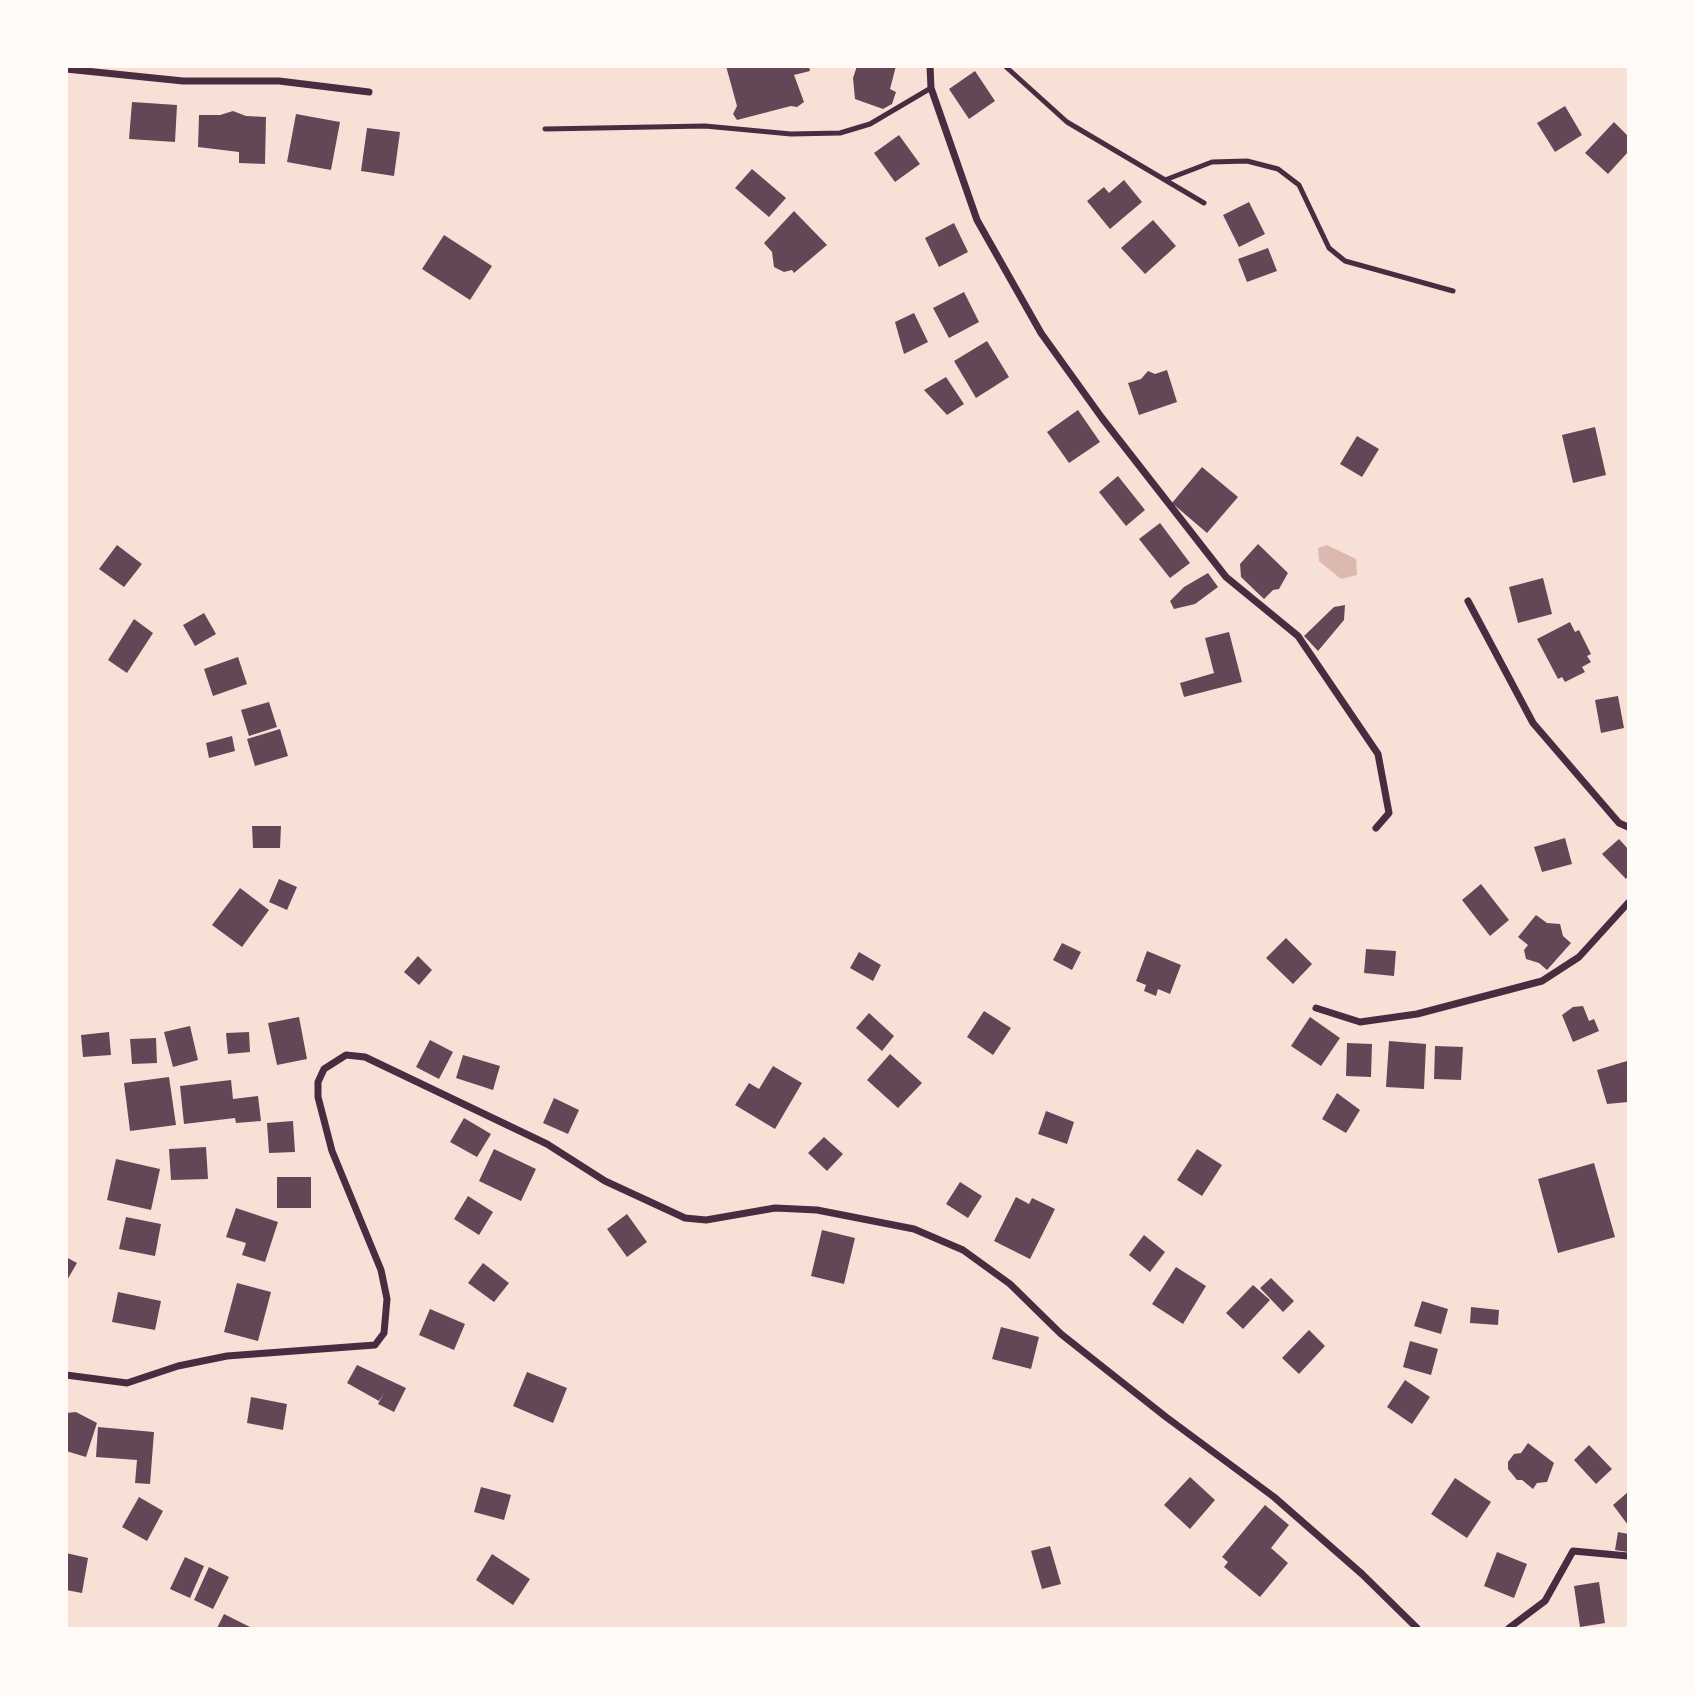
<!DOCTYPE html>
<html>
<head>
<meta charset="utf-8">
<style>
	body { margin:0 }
	#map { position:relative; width:1695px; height:1695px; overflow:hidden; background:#f7e1d7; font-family:Manrope,sans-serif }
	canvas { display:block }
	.frame { position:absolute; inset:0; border:68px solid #fffaf5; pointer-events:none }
</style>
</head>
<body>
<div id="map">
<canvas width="1695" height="1695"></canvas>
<div class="frame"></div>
</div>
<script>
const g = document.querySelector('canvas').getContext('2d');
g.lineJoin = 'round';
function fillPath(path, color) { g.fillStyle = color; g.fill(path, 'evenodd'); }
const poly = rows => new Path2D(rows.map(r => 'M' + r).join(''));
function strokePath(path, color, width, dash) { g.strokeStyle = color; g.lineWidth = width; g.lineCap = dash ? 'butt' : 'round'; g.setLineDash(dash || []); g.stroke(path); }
fillPath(poly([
	[1327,545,1356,559,1357,575,1341,579,1319,561,1318,548]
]), '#dcb8b0');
fillPath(poly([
	[726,66,809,66,810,71,794,75,804,102,797,107,791,106,737,120,733,114,737,106],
	[857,66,896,66,890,89,896,92,892,104,883,109,855,99,853,78],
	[975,71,995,101,969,119,949,89],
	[132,102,177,105,175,142,129,139],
	[1565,106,1582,135,1555,152,1537,123],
	[233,111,246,116,266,117,265,164,239,163,239,152,198,147,199,115,220,115],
	[296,114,340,122,331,170,287,162],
	[1614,122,1628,136,1628,152,1608,174,1585,153],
	[367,128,400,132,394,176,361,171],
	[899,135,920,164,895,182,874,153],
	[752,169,786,198,769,217,735,188],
	[1124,180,1142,202,1110,229,1087,201,1104,187,1109,193],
	[1249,202,1265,234,1239,247,1223,215],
	[794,211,827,245,794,273,792,270,784,272,774,267,772,252,764,243],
	[1153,220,1176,246,1145,274,1121,248],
	[954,223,968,252,939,267,925,238],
	[444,235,492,266,470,300,422,269],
	[1268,248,1277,271,1247,282,1238,259],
	[964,292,979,322,949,338,933,308],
	[914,313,928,342,904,354,895,322],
	[987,341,1009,377,976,398,954,361],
	[1167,370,1177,402,1139,415,1128,383,1141,379,1148,371,1155,374],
	[946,377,964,404,947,415,924,390],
	[1078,410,1100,442,1069,463,1047,432],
	[1595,427,1606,475,1573,483,1562,435],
	[1357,436,1379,449,1362,477,1340,464],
	[1202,467,1238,497,1207,533,1172,503],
	[1118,476,1145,510,1126,526,1099,492],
	[1160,523,1190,563,1170,578,1139,539],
	[1258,544,1288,573,1279,589,1273,590,1264,599,1241,577,1240,564],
	[117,545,142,564,124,587,99,569],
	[1208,573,1218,587,1195,604,1174,609,1170,601,1184,587],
	[1543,578,1552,614,1518,623,1509,587],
	[1345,605,1344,620,1318,651,1304,636,1334,607],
	[204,613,216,634,195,646,183,625],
	[134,619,153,633,127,673,108,660],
	[1570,622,1575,632,1579,630,1591,654,1587,656,1591,662,1582,667,1585,672,1565,682,1562,677,1558,679,1537,639],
	[1229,632,1242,682,1184,697,1180,683,1214,673,1205,638],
	[238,657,247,684,213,696,204,669],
	[1618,696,1624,728,1601,733,1595,700],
	[269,702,277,727,249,736,241,710],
	[280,729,288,756,255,766,247,739],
	[232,736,235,751,209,758,206,743],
	[252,826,281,826,280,848,253,848],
	[1565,838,1572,864,1542,872,1534,847],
	[1619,839,1628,849,1628,876,1626,879,1602,854],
	[279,879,297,887,287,910,269,902],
	[1481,884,1509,920,1490,936,1462,900],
	[240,888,269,910,242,947,212,925],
	[1536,915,1547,923,1560,924,1563,936,1571,943,1547,970,1539,963,1526,959,1524,950,1528,945,1518,937],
	[1286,938,1312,964,1293,984,1266,958],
	[1062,943,1081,952,1072,970,1053,960],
	[1366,949,1396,951,1394,976,1364,973],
	[1147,951,1181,965,1170,994,1158,989,1156,996,1144,991,1146,985,1136,981],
	[859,952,881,965,873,981,850,968],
	[418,956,432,970,419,985,404,972],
	[1583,1006,1589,1021,1594,1019,1599,1031,1573,1042,1562,1015,1573,1007],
	[984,1011,1011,1028,993,1055,967,1037],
	[869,1013,894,1036,882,1051,856,1028],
	[299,1017,307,1059,277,1065,268,1023],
	[1310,1017,1340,1038,1321,1066,1291,1046],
	[190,1026,198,1060,173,1067,164,1032],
	[109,1032,111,1055,83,1057,81,1035],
	[249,1032,250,1052,228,1054,226,1033],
	[156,1038,157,1063,132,1064,130,1039],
	[430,1040,453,1052,439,1079,416,1067],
	[1389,1041,1426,1044,1424,1089,1386,1087],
	[1347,1043,1372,1044,1371,1077,1346,1076],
	[1435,1046,1463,1047,1461,1080,1434,1079],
	[890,1054,922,1083,898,1108,867,1080],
	[463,1055,500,1066,493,1090,456,1078],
	[1627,1061,1628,1102,1607,1104,1597,1070],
	[773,1066,802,1083,775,1129,735,1105,749,1083,759,1089],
	[169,1077,176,1125,130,1131,124,1083],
	[231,1080,233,1099,258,1096,261,1121,236,1123,235,1118,184,1124,180,1086],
	[1337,1093,1360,1110,1346,1133,1322,1119],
	[554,1098,579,1110,568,1134,543,1123],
	[1046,1111,1074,1122,1067,1144,1038,1134],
	[464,1118,491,1134,477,1157,450,1142],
	[293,1121,295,1152,269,1153,267,1123],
	[824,1137,843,1154,827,1171,808,1153],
	[206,1147,208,1179,171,1180,169,1149],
	[494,1149,536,1169,521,1201,479,1181],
	[1197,1149,1222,1165,1202,1196,1177,1180],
	[116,1159,160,1169,151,1210,107,1200],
	[1594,1163,1615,1237,1558,1253,1538,1179],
	[277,1177,311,1177,311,1208,277,1208],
	[960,1182,982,1196,968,1218,946,1204],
	[468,1196,493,1212,479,1235,454,1219],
	[1016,1197,1029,1204,1032,1198,1055,1209,1030,1259,994,1241],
	[236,1208,278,1222,265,1262,242,1255,246,1243,226,1237],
	[627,1214,647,1242,627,1257,607,1229],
	[126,1217,161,1224,155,1256,119,1249],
	[822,1230,855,1238,844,1284,811,1276],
	[1144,1235,1165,1252,1150,1272,1129,1255],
	[66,1257,77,1263,66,1282],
	[483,1263,509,1283,494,1302,468,1283],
	[1176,1267,1206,1286,1183,1324,1152,1304],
	[1271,1278,1294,1301,1283,1312,1260,1288],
	[237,1283,271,1292,258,1341,224,1332],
	[1253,1285,1270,1300,1243,1329,1226,1313],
	[118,1292,161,1301,155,1330,112,1322],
	[1422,1301,1448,1309,1441,1334,1414,1326],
	[1471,1307,1499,1310,1498,1325,1470,1323],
	[430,1309,465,1324,454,1350,419,1335],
	[1001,1327,1039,1337,1031,1369,992,1359],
	[1309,1330,1325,1346,1299,1374,1282,1358],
	[1410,1341,1438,1349,1431,1375,1403,1367],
	[357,1365,406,1388,394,1412,378,1404,384,1393,379,1401,347,1383],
	[527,1372,567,1388,553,1423,513,1406],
	[1405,1380,1430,1397,1412,1424,1387,1407],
	[251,1397,287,1404,283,1430,247,1423],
	[76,1412,97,1423,86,1457,66,1451,66,1413],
	[98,1427,154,1432,150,1484,135,1483,137,1460,96,1457],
	[1528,1443,1554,1463,1547,1482,1537,1483,1533,1489,1522,1480,1517,1480,1508,1469,1508,1462,1514,1454,1521,1453],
	[1589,1445,1612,1469,1596,1484,1574,1460],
	[1190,1477,1215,1500,1190,1529,1164,1505],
	[1455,1478,1491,1502,1467,1538,1431,1514],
	[481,1487,511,1495,504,1520,474,1512],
	[1628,1492,1628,1525,1613,1505],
	[139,1497,163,1511,147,1541,122,1527],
	[1265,1505,1289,1525,1271,1548,1288,1563,1260,1597,1224,1567,1228,1562,1222,1557],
	[1618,1532,1628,1534,1628,1552,1615,1550],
	[1050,1546,1061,1584,1042,1589,1031,1551],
	[1497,1552,1527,1564,1514,1598,1484,1586],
	[66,1553,88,1558,82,1593,66,1590],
	[492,1554,530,1579,513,1605,476,1580],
	[185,1557,204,1566,190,1598,170,1589],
	[209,1567,229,1577,213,1609,194,1600],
	[1599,1582,1605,1623,1580,1627,1574,1586],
	[224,1614,252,1628,217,1628]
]), '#644757');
strokePath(poly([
	[1005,66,1067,122,1204,203],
	[545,129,705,126,791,134,840,133,870,124,931,88],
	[1165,180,1212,162,1247,161,1278,169,1299,185,1329,248,1345,261,1453,291]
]), '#4a2c40', 5);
strokePath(poly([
	[930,66,931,88,977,220,1041,333,1102,418,1226,577,1298,636,1378,754,1389,813,1376,828],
	[66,69,183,81,279,81,369,92],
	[1468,601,1533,723,1619,823,1628,827],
	[1316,1008,1360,1022,1417,1014,1542,981,1579,957,1628,903],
	[66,1375,127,1383,178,1366,227,1356,375,1345,384,1333,387,1299,381,1270,332,1151,318,1097,318,1082,324,1069,346,1055,365,1057,547,1144,605,1181,685,1218,706,1220,775,1208,817,1210,914,1229,963,1250,1010,1284,1061,1334,1166,1417,1274,1497,1362,1574,1417,1628],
	[1509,1628,1545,1601,1573,1551,1628,1556]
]), '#4a2c40', 7);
</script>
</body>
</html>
